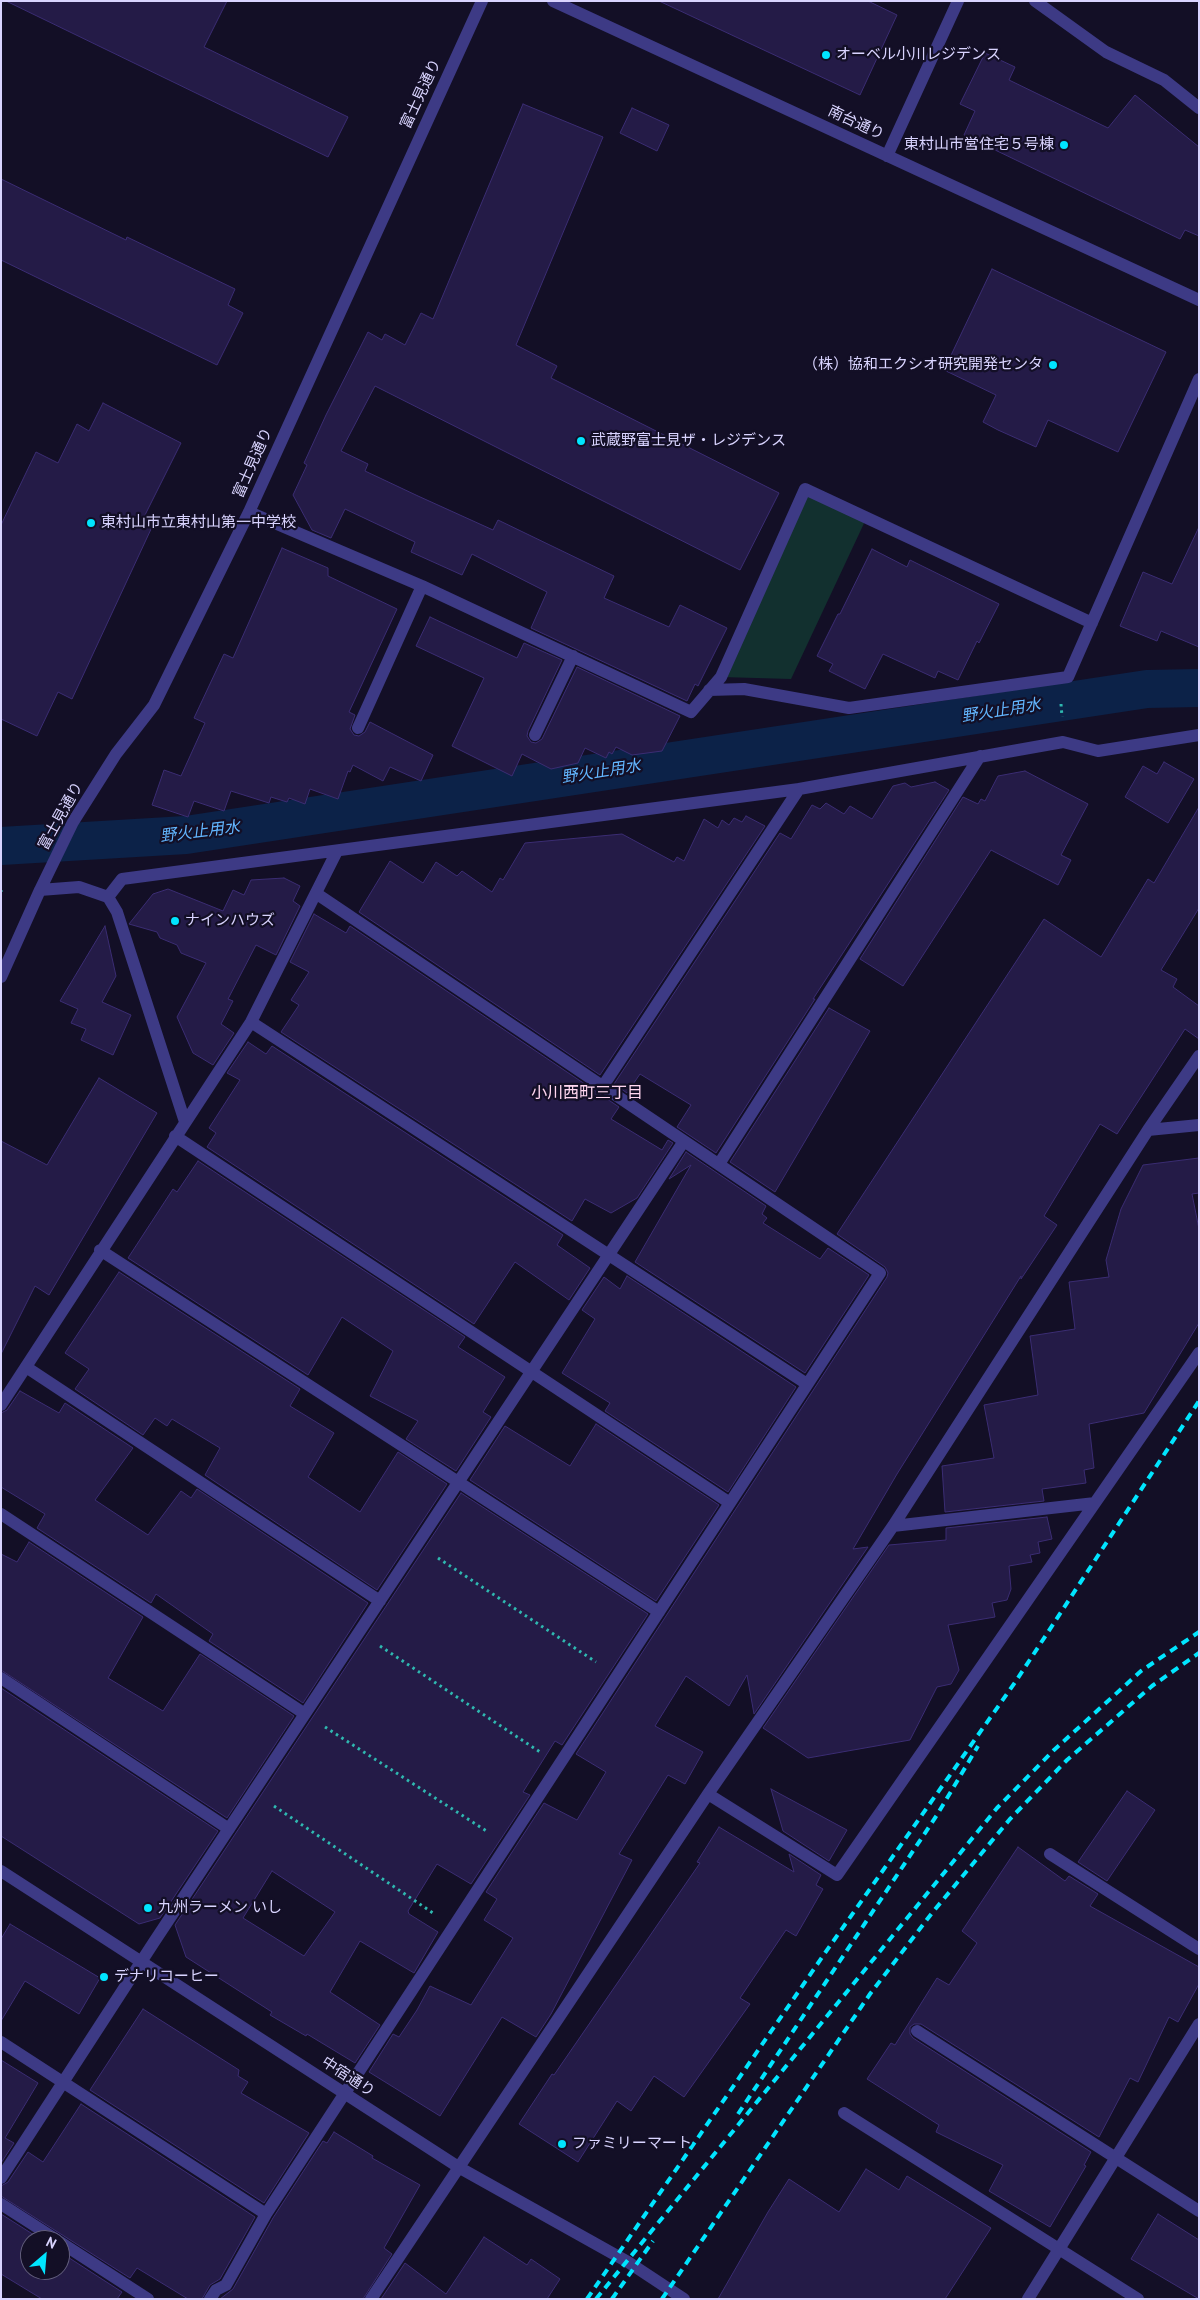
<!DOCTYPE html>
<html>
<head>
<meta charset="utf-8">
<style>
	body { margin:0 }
	#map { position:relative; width:1200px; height:2300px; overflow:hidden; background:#130f26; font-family:"PT Sans",sans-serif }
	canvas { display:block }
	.frame { position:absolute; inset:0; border:2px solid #d9d4ff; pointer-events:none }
	.north { position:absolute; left:20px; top:2230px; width:50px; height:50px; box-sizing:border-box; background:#130f26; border:1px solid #625e7d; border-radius:50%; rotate:27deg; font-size:14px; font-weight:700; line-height:20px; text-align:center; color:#d9d4ff }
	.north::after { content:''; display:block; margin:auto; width:18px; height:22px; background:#00e5ff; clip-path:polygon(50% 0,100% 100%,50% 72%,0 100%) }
</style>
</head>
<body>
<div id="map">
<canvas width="1200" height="2300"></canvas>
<div class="frame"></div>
<div class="north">N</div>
</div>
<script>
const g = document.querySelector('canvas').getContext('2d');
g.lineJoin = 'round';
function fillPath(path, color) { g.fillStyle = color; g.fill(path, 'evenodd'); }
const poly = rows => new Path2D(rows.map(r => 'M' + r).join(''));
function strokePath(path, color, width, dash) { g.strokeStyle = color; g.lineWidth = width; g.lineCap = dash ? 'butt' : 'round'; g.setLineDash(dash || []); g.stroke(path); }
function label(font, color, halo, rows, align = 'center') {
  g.font = font + ' "PT Sans","Noto Sans JP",sans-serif'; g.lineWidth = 4.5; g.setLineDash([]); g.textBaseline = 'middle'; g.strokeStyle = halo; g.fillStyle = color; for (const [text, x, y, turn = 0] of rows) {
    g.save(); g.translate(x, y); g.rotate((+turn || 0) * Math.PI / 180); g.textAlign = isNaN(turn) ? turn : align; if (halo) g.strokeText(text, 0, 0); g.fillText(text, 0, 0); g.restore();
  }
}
fillPath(poly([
	[805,489,867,517,791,679,721,677]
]), '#12302f');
strokePath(poly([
	[1,846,186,835,1147,689,1199,688]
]), '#0c2248', 38);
const building = poly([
	[6,1,227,1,204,47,348,117,328,157,6,1],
	[659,1,868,1,897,15,860,95,659,1],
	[985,53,1015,67,1009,80,1108,128,1135,95,1199,147,1199,236,1185,230,1180,239,964,135,975,111,960,104,985,53],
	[523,104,603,137,516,345,557,366,551,378,779,493,740,570,375,386,341,451,368,464,365,471,418,496,493,530,498,520,614,576,604,598,669,627,680,605,727,628,698,686,695,684,687,701,531,628,547,592,472,554,462,575,411,552,415,542,345,509,331,538,312,530,293,495,307,465,304,463,326,415,368,332,382,340,385,334,405,345,421,313,433,319,523,104],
	[632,108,669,125,657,151,620,133,632,108],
	[1,179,126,240,127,237,235,289,228,305,243,313,217,365,1,260,1,179],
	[992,269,1166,352,1118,452,1048,420,1036,447,998,430,983,422,996,395,944,370,992,269],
	[103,403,181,443,141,523,152,527,72,699,58,692,37,736,1,719,1,525,36,452,58,463,77,424,89,431,103,403],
	[1199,527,1199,647,1161,631,1157,641,1120,626,1143,572,1172,584,1199,527],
	[282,548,328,568,328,576,397,609,349,712,355,715,350,729,354,735,359,736,365,732,370,722,433,755,421,781,390,767,383,781,353,765,350,772,348,771,338,799,310,789,305,804,289,798,287,802,271,797,269,803,231,791,224,811,194,801,188,817,152,805,164,770,181,776,205,723,194,718,224,654,233,658,282,548],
	[872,549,907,567,910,560,999,604,979,643,977,641,958,680,938,671,935,678,883,654,865,689,829,671,833,664,817,656,838,614,840,614,872,549],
	[430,617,517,658,524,643,562,660,528,731,527,736,531,742,536,743,542,739,577,667,680,716,662,751,632,755,616,747,612,754,609,752,606,758,585,748,578,763,551,769,522,754,512,776,452,746,484,678,416,646,430,617],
	[1164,762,1194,779,1168,823,1125,797,1143,766,1157,774,1164,762],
	[1025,771,1088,804,1061,855,1071,860,1058,885,991,850,903,986,860,959,963,797,978,804,981,799,985,801,998,776,1025,771],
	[935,782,949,790,813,999,815,999,716,1153,677,1127,691,1105,640,1074,627,1093,614,1084,780,833,791,839,812,805,820,809,826,803,844,814,850,806,872,819,893,786,905,783,911,787,935,782],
	[1199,807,1199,908,1161,970,1177,979,1173,987,1199,1006,1199,1039,1185,1029,1117,1134,1100,1124,1044,1216,1057,1225,1021,1279,1021,1276,897,1474,853,1549,868,1547,754,1714,747,1675,729,1706,686,1676,655,1726,703,1752,685,1784,668,1775,619,1854,632,1860,551,2014,536,2037,502,2017,440,2116,369,2072,393,2034,399,2037,417,2010,430,1986,471,2005,513,1938,484,1920,497,1899,486,1892,544,1803,577,1820,606,1772,576,1754,887,1277,888,1273,885,1267,837,1234,1044,919,1101,957,1148,879,1154,883,1199,807],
	[746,816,765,826,600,1075,359,912,390,861,423,883,436,862,457,876,462,871,492,892,500,878,503,880,525,843,622,834,674,862,677,857,684,861,704,819,718,828,722,820,729,825,734,818,742,822,746,816],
	[284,878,300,886,293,901,300,906,276,955,256,945,228,999,233,1001,221,1024,234,1033,213,1065,193,1053,177,1017,206,963,181,953,177,945,160,938,157,932,129,924,153,894,168,889,223,911,233,890,244,895,251,880,284,878],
	[314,914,346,933,350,926,619,1107,611,1119,662,1150,668,1140,673,1143,637,1198,611,1213,585,1199,572,1221,281,1032,299,1005,291,1000,309,972,290,962,314,914],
	[105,926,116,976,102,1002,131,1015,113,1055,81,1040,86,1029,71,1023,78,1009,60,1001,105,926],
	[829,1008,870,1031,775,1192,730,1162,829,1008],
	[248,1042,266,1054,272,1046,563,1235,557,1245,590,1268,569,1300,515,1262,474,1324,207,1147,216,1133,209,1128,240,1080,227,1073,248,1042],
	[99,1078,157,1113,49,1295,35,1286,1,1354,1,1141,47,1165,99,1078],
	[686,1152,766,1206,762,1214,767,1218,763,1223,820,1259,828,1248,869,1275,805,1373,635,1262,691,1165,669,1179,686,1152],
	[1199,1158,1199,1193,1192,1194,1199,1229,1199,1323,1144,1413,1089,1424,1094,1468,1084,1470,1086,1483,1042,1489,1044,1501,945,1512,942,1466,994,1458,984,1405,1038,1395,1030,1336,1075,1329,1069,1282,1109,1277,1106,1260,1121,1209,1143,1165,1199,1158],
	[198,1161,465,1337,458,1347,505,1377,483,1412,491,1417,456,1471,406,1439,418,1421,370,1396,393,1351,342,1317,308,1375,128,1258,173,1189,177,1192,198,1161],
	[119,1272,300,1389,290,1406,334,1433,308,1477,360,1512,398,1452,447,1484,377,1590,205,1475,220,1448,172,1419,167,1426,155,1418,143,1435,75,1389,89,1369,65,1353,119,1272],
	[627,1276,796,1387,728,1492,605,1411,610,1403,562,1373,595,1319,582,1310,604,1277,620,1289,627,1276],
	[20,1391,59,1413,65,1403,133,1448,95,1500,148,1535,181,1491,191,1498,197,1489,368,1603,303,1703,209,1641,213,1634,156,1594,151,1603,37,1528,45,1514,1,1487,1,1413,7,1410,20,1391],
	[596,1424,719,1505,656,1601,470,1480,505,1426,570,1466,596,1424],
	[461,1493,648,1614,562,1745,555,1741,523,1792,530,1795,471,1884,437,1864,408,1911,409,1914,438,1932,414,1973,360,1941,330,1992,380,2025,355,2063,307,2034,306,2036,270,2015,272,2012,186,1957,175,1925,461,1493],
	[272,1871,335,1912,304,1956,243,1918,272,1871],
	[1047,1517,1052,1539,1038,1542,1040,1553,1030,1555,1032,1562,1009,1566,1011,1589,1007,1600,992,1603,995,1617,948,1625,959,1670,951,1684,937,1687,910,1740,808,1758,763,1728,889,1545,946,1540,946,1528,1047,1517],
	[29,1542,143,1617,108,1678,163,1711,200,1654,294,1716,227,1818,1,1670,1,1554,17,1562,29,1542],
	[1,1688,218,1831,160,1918,139,1924,1,1836,1,1688],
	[771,1789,847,1830,829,1861,783,1831,771,1789],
	[1127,1791,1155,1810,1107,1881,1078,1862,1127,1791],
	[719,1827,794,1872,789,1854,821,1875,816,1885,823,1889,796,1936,786,1930,740,1998,750,2004,684,2097,654,2076,631,2111,617,2101,578,2162,519,2124,552,2074,554,2075,700,1863,697,1862,719,1827],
	[1018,1847,1065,1881,1069,1876,1098,1894,1090,1906,1199,1967,1199,1984,1178,2022,1169,2017,1138,2082,1130,2078,1099,2137,921,2024,914,2024,910,2027,910,2034,913,2038,1091,2152,1084,2165,1086,2166,1050,2227,989,2191,1003,2165,936,2132,939,2125,867,2079,891,2043,895,2045,937,1978,949,1985,977,1943,962,1931,1018,1847],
	[10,1924,100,1978,79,2014,25,1981,1,2021,1,1939,10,1924],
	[143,2009,239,2070,238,2076,248,2082,241,2093,309,2133,264,2203,90,2090,143,2009],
	[1,2060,38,2083,5,2138,14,2143,1,2163,1,2060],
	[81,2104,255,2217,220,2279,210,2285,202,2299,188,2299,137,2268,130,2278,1,2196,1,2186,8,2182,28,2152,43,2162,81,2104],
	[334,2132,373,2156,372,2158,420,2185,384,2248,392,2254,363,2299,220,2299,233,2289,273,2218,323,2141,327,2143,334,2132],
	[866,2169,899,2190,907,2176,991,2228,945,2299,718,2299,768,2212,789,2179,839,2212,866,2169],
	[1,2214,42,2240,30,2240,30,2270,60,2270,60,2252,122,2292,117,2299,42,2299,1,2274,1,2214],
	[1158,2214,1199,2240,1199,2299,1131,2259,1158,2214],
	[484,2237,527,2265,531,2259,560,2279,547,2299,381,2299,405,2263,446,2294,484,2237]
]);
fillPath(building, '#241b47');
strokePath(building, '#3b2d73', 1);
strokePath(poly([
	[1061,704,1062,717],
	[1,891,2,890],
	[438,1558,596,1662],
	[380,1646,540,1752],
	[325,1727,488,1832],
	[274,1806,433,1913]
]), '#2fb8b0', 3, [2.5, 4]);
strokePath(poly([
	[553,1,1199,300],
	[1035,1,1106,52,1164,80,1199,108],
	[887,156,958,1],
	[249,512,422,586,691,712,721,677,805,489,1092,623],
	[709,690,744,689,849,708,1068,677,1199,379],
	[358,728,422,586],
	[535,735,573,656],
	[40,890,79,887,108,897,117,912,185,1122],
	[108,897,122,879,799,789,1063,742,1098,751,1199,735],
	[1,977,40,890,73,822,116,754,154,705,249,512,482,1],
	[251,1022,807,1384],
	[603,1086,799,789],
	[1148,1130,1199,1125],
	[175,1136,730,1503],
	[719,1164,980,756],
	[100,1250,659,1612],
	[26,1367,380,1601],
	[1,1405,251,1022,337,851],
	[1,1514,305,1714],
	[893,1526,1095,1503],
	[1,1678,229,1829],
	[708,1794,837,1875,1199,1353],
	[1050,1854,1199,1949],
	[1,1871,460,2168,628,2262,684,2299],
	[917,2031,1199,2211],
	[1,2042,266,2214],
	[844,2113,1138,2299],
	[1,2178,154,1942,684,1141],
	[1,2204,57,2240],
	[60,2242,148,2299],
	[210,2299,216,2290,226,2285,266,2214,880,1273,317,894],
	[371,2299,708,1794,893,1526,1148,1130,1199,1056],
	[1028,2299,1199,2024]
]), '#3d3a85', 12);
strokePath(poly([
	[738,2114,937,1815,978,1746],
	[587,2299,825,1953,1016,1681,1199,1401],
	[596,2299,997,1808,1054,1750,1141,1671,1199,1632],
	[612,2299,653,2241],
	[662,2299,870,1994,932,1913,1010,1819,1067,1760,1152,1686,1199,1653]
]), '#00e5ff', 4, [8, 6]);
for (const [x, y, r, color] of [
	[826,55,5,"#00e5ff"],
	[1064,145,5,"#00e5ff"],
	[1053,365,5,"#00e5ff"],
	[581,441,5,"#00e5ff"],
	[91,523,5,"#00e5ff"],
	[175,921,5,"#00e5ff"],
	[148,1908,5,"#00e5ff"],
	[104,1977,5,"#00e5ff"],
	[562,2144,5,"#00e5ff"]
]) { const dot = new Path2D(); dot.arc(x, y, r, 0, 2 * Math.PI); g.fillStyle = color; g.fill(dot); strokePath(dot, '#130f26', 2); }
label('15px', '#d9d4ff', '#130f26', [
	["オーベル小川レジデンス",836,55],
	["東村山市営住宅５号棟",1054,145,"right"],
	["（株）協和エクシオ研究開発センタ",1043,365,"right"],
	["武蔵野富士見ザ・レジデンス",591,441],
	["東村山市立東村山第一中学校",101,523],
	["ナインハウズ",185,921],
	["九州ラーメン いし",158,1908],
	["デナリコーヒー",114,1977],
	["ファミリーマート",572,2144]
], 'left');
label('15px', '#d9d4ff', '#130f26', [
	["富士見通り",421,94,-65],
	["南台通り",856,123,25],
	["富士見通り",253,463,-66],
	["富士見通り",61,816,-61],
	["中宿通り",348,2077,33]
]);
label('italic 16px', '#62b6ff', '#130f26', [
	["野火止用水",1001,711,-9],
	["野火止用水",601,772,-9],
	["野火止用水",200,832,-7]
]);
label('16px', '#ffd6f0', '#130f26', [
	["小川西町三丁目",587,1093]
]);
</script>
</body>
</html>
